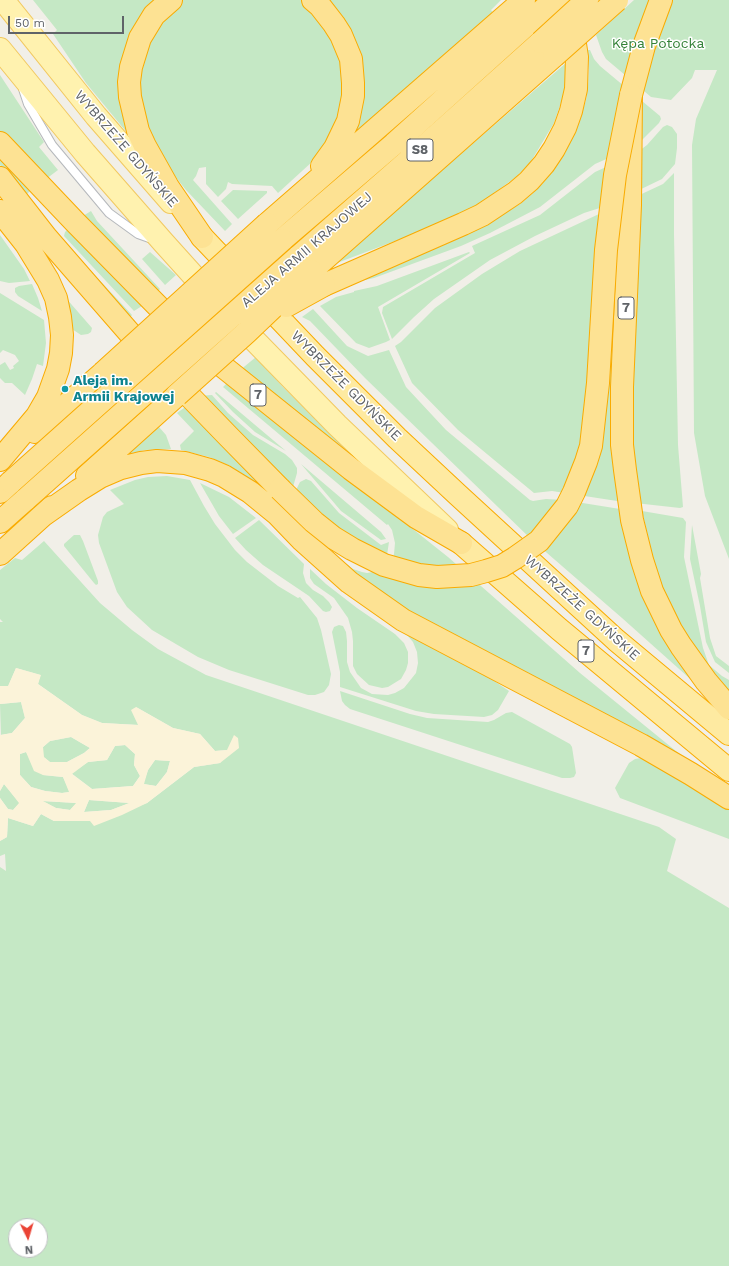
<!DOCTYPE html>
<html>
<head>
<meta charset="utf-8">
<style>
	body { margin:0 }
	#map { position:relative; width:729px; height:1266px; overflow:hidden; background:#f1efe8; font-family:"Work Sans",sans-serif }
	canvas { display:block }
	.north { position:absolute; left:8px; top:1218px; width:40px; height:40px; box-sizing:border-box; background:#fff; border:1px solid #bfc1c3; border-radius:50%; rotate:175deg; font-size:11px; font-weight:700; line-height:16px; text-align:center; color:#5f6368 }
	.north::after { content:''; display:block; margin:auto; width:14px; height:18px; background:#ea4335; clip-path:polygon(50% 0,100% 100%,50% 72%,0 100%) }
	.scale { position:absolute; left:8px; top:16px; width:116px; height:18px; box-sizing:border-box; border:2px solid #5f6368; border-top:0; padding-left:5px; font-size:12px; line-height:14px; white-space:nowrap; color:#5f6368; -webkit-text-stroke:3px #fff; paint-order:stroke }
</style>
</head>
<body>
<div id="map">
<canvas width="729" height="1266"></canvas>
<div class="north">N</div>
<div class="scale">50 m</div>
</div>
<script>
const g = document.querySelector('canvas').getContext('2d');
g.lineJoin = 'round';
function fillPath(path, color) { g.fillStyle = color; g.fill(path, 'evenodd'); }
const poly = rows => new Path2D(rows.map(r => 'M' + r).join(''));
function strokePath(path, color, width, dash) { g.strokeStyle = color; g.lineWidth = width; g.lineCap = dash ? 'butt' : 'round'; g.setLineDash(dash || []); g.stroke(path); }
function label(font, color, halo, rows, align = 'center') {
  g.font = font + ' "Work Sans",sans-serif'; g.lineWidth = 3; g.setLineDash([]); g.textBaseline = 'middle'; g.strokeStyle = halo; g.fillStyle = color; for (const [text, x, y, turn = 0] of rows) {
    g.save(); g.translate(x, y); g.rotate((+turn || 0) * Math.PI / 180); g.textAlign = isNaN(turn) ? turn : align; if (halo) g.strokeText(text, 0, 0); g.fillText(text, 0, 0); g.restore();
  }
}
fillPath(poly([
	[33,0,501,0,491,10,494,14,353,138,334,132,313,161,278,193,272,186,232,184,228,182,226,189,218,197,206,184,206,167,199,168,196,176,193,180,232,224,225,231,186,190,174,175,146,127,141,106,139,83,147,13,129,135,86,83,53,34,57,30],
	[634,0,729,0,729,559,705,496,694,433,692,145,696,119,717,70,695,70,692,78,671,100,651,97,606,59,602,52,596,35],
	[588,50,590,50,594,59,600,66,660,116,661,119,659,123,636,146,595,164,540,207,490,233,461,246,374,278,339,286,483,226,520,204,532,194,543,183,565,153,578,126,586,100,588,87,589,68],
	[566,63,565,91,554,123,530,163,516,177,482,202,464,212,403,238,337,263,336,262],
	[0,75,44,142,39,147,58,170,30,191,25,196,0,165],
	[667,125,672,127,677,134,677,148,675,164,662,179,606,206,584,213,535,236,490,260,434,299,414,317,392,339,382,313,383,307,475,253,472,246,540,215,595,172,635,154,647,145,663,127],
	[674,173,674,234,678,445,683,507,680,508,617,501,552,491,534,493,458,430,412,383,395,346,401,342,435,308,482,274,520,251,663,184],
	[233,190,267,191,267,193,238,219,221,201],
	[91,211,97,221,160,289,155,294,83,216],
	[68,229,135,296,142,306,134,311,64,236,65,232],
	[0,235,24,269,30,281,9,283,0,281],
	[63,241,132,315,128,320],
	[150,252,176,275,165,285,142,259],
	[469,252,470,253,378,307,390,340,386,342,369,348,356,343,320,306,336,297,354,292,354,291,377,286],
	[32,284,38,298,42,311,18,296,15,292,15,288,19,286],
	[0,293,44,320,46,343,43,366,37,364,32,379,25,395,12,383,5,383,0,378,0,365,5,362,10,370,14,368,13,366,19,361,15,355,3,350,0,353],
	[65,297,92,328,91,332,88,334,81,335,72,329],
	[313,309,347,346,368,356,389,350,406,387,446,430,530,500,533,501,546,499,564,500,620,509,697,685,622,618,532,540,365,378,310,321,302,317],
	[256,357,283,387,358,461,239,371],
	[228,382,448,557,580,673,687,760,421,622,358,576,340,559,353,569,362,572,367,573,378,571,393,557,394,554,395,543,392,530,388,524,387,525,223,387],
	[216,392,286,451,255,432,233,412,215,393],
	[212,395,228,413,253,435,285,454,292,460,297,468,297,473,293,487,198,396],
	[188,405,274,497,273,498,246,476,228,465,209,457,181,450,180,445,194,431,177,413],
	[159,427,166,435,171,449,145,450,128,454,127,451],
	[301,464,381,532,386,539,381,540,341,511],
	[167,476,190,480,204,506,215,524,235,550,247,562,278,586,298,598,300,597,317,618,321,630,331,674,329,685,324,692,315,695,308,695,229,670,198,657,152,630,127,607,117,592,99,543,98,535,103,517,107,512,124,504,110,490,135,480,148,477],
	[306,479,311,481,339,513,381,545,389,542,387,555,377,551,336,527,323,516,296,490,300,482],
	[200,483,229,497,256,518,233,534,219,516],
	[642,511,683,518,686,522,684,557,703,648,709,665,722,676,729,680,729,694,717,680,681,628,657,577],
	[259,520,304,564,303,573,306,583,313,590,323,596,329,602,332,607,330,611,326,612,323,611,309,596,263,565,246,550,235,538],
	[692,525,701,574,700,578,710,638,716,656,729,666,729,673,715,662,706,642,700,606,690,559],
	[74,535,80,535,83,541,98,581,98,584,96,585,94,583,64,546,64,544],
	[44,541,100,603,132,630,158,649,206,675,659,827,676,839,667,871,729,908,729,1266,0,1266,0,867,6,871,5,854,0,856,0,841,7,837,8,818,33,826,41,814,54,821,90,821,147,803,194,767,220,763,227,750,215,751,200,734,173,728,136,707,139,725,102,723,82,715,38,684,40,675,16,668,8,687,0,686,0,622,3,622,0,619,0,570,15,558,22,560],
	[16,1226,40,1226,40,1250,16,1250],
	[310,569,326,584,357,608,395,634,404,643,408,652,408,663,406,670,401,679,388,687,382,688,369,685,357,674,353,666,353,641,352,632,348,618,334,598,314,584,310,578],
	[339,625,343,626,346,632,347,641,347,662,350,672,361,688,372,694,388,695,395,693,404,688,416,673,418,663,417,652,413,642,399,626,478,670,509,691,498,710,492,715,484,717,434,714,416,711,340,687,340,672,332,632,334,627],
	[340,691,410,714,427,718,488,722,494,720,506,713,512,712,570,744,572,747,576,773,574,777,570,778,562,778,350,709,345,705,342,701],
	[21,702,25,718,12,733,1,735,0,704],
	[71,737,90,748,84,753,67,762,50,762,43,757,43,747,50,741],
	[125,745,135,754,134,765,140,776,133,786,92,789,71,773,88,762,107,760,115,746],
	[26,752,43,775,63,777,70,792,62,793,45,791,31,787,20,775,20,754],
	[641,758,712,799,729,810,729,839,620,798,615,788,629,763,635,759],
	[155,760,170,761,167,772,156,786,143,784,148,770],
	[4,784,20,803,13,810,8,809,0,798,0,791],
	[89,800,130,803,111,810,84,812],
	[42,801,77,803,70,810,56,808]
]), '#c5e8c5');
fillPath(poly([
	[16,668,41,675,38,684,82,715,102,723,138,725,131,710,136,707,173,728,200,734,215,751,227,750,234,735,238,738,239,748,220,763,194,767,147,803,122,815,94,826,90,821,54,821,41,814,33,826,8,818,7,837,0,841,0,798,8,809,13,810,19,803,4,784,0,791,0,735,12,733,25,718,21,702,0,704,0,686,8,686],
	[71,737,90,748,84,753,67,762,50,762,44,757,43,747,50,741],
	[125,745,135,754,134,765,140,776,133,786,92,789,72,774,88,762,107,760,115,746],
	[26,752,34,771,43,775,63,777,69,792,62,793,45,791,31,787,20,775,20,754],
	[155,760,170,761,167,772,156,786,144,784,148,770],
	[89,800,129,803,111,810,84,812],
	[43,801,76,803,70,810,56,808]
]), '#fbf3d9');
const service = poly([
	[23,89,28,104,52,145,109,213,138,234,152,239]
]);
const primary = poly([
	[3,0,96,116,171,202],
	[0,49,85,153,163,242,218,303,337,425,447,530]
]);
const trunk = poly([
	[202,237,315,356,397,438,458,495,616,640,729,734],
	[461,543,559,629,729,770]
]);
const motorway = poly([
	[171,0,154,15,140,38,131,67,129,82,130,97,138,131,145,146,168,187,202,237],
	[313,0,320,6,334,24,341,35,351,59,353,83,353,96,348,121,335,148,322,166],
	[661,0,644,46,631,95,630,205,622,387,622,445,625,470,632,520,642,560,652,591,671,630,681,646,706,681,729,708],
	[0,143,75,222,196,345,351,469,416,517,461,543],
	[0,178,46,237,140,345,228,436,280,489],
	[0,211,26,244,48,280,56,298,60,317,62,335,61,353,58,369,48,397,37,416,0,460],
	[267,224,524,0],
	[282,240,394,144,554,0],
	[298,257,408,161,541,42],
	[311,271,554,56],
	[324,285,463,224,482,215,515,193,529,181,544,164,554,149,565,128,571,111,576,89,577,57,575,44,571,21,563,0],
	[35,432,103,373],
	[87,476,177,395],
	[0,492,11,482],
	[42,516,79,490,100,477,121,468,141,463,157,461,185,463,210,470,224,476,250,492,277,514,301,539,349,582,403,620,641,745,691,774,729,798],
	[0,522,26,499],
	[0,554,52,507]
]);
strokePath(service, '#b5b8bc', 10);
strokePath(primary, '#f2c960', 24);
strokePath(trunk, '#f9ab00', 24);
strokePath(motorway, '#f9ab00', 24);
strokePath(service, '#fff', 8);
strokePath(primary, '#fff2af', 22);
strokePath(trunk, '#feeaa1', 22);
strokePath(motorway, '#fde293', 22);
const motorwayBridge = poly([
	[541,42,587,0],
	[554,56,617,0],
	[286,306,324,285],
	[103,373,267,224],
	[177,395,247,332,311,271],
	[11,482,282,240],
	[280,489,314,522,334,538,352,549,384,565,419,575,437,577,471,575,486,571,502,566,515,558,539,541,567,506,574,492,586,462,591,446,598,383,606,250,615,175,631,95],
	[26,499,298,257]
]);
strokePath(motorwayBridge, '#f9ab00', 24, []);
strokePath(motorwayBridge, '#fde293', 22);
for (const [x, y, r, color] of [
	[65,389,4,"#0f9aa8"]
]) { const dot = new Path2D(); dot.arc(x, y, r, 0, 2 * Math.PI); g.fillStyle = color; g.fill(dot); strokePath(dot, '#fff', 1.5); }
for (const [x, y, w] of [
	[420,150,26],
	[626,308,16],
	[258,395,16],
	[586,651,16]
]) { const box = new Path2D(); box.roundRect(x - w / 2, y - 11, w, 22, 3); g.fillStyle = '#fff'; g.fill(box); strokePath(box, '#5f6368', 1); }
label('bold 13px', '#5f6368', null, [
	["S8",420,150],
	["7",626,308],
	["7",258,395],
	["7",586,651]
]);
label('14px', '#348238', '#fff', [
	["Kępa Potocka",658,44]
]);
label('14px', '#5f6368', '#fff', [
	["WYBRZEŻE GDYŃSKIE",126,149,49],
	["ALEJA ARMII KRAJOWEJ",307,250,-41],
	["WYBRZEŻE GDYŃSKIE",346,386,45],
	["WYBRZEŻE GDYŃSKIE",582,608,42]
]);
label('bold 14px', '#0d838f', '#fff', [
	["Aleja im.",73,381],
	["Armii Krajowej",73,397]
], 'left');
</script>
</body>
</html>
